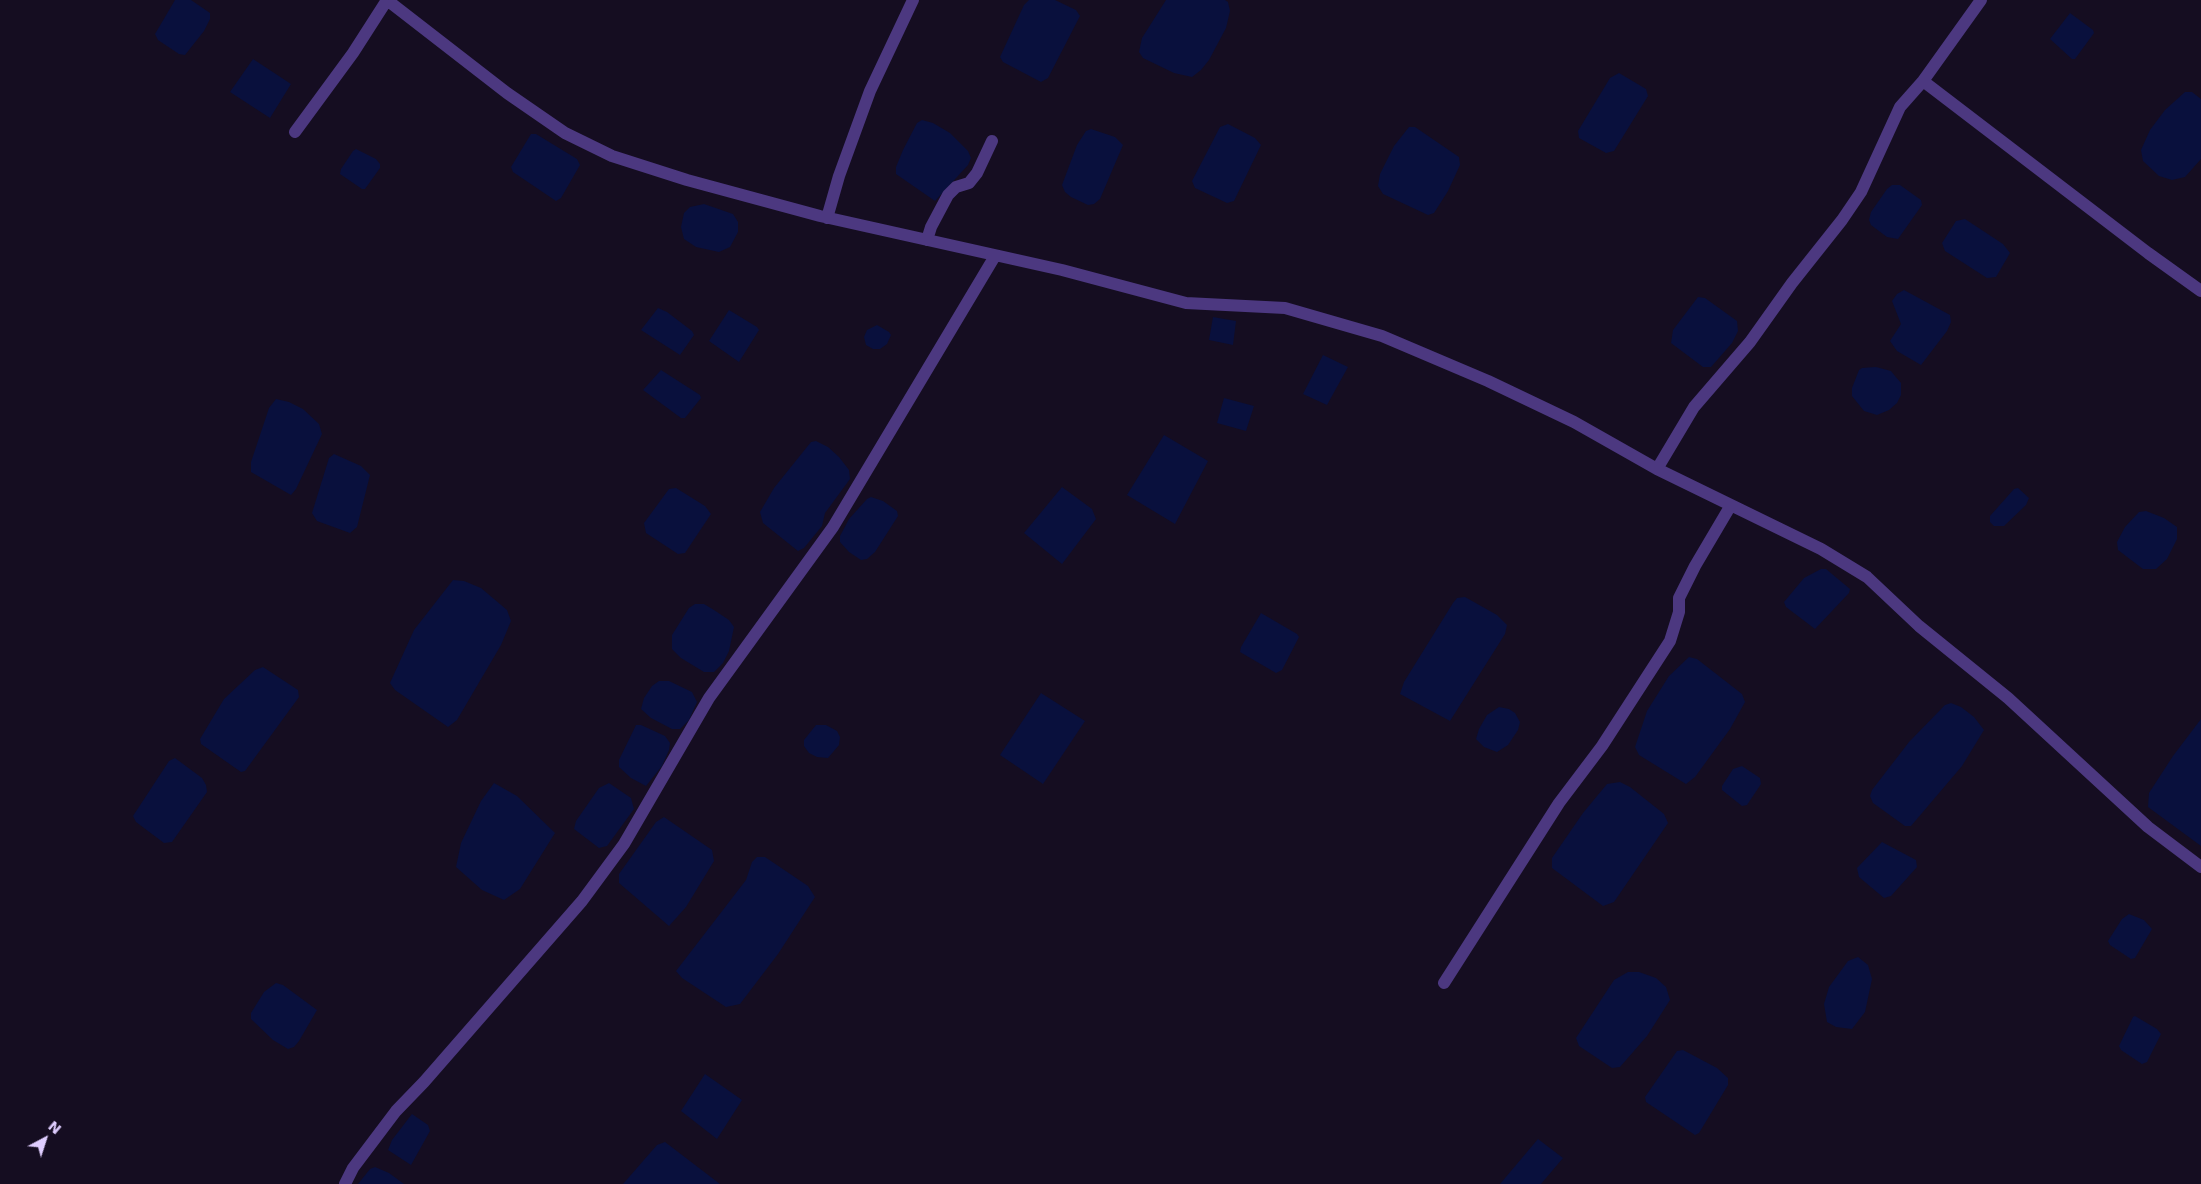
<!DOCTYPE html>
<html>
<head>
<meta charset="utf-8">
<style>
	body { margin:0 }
	#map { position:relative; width:2201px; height:1184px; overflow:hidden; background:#150d21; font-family:"DejaVu Sans",sans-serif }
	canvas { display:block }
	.north { position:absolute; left:20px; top:1114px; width:50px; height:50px; -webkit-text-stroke:4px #150d21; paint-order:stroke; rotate:40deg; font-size:14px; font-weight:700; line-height:20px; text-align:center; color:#dfcdff }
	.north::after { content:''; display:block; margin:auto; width:18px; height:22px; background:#dfcdff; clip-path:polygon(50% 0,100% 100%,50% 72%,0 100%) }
</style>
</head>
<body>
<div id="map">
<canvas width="2201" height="1184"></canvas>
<div class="north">N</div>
</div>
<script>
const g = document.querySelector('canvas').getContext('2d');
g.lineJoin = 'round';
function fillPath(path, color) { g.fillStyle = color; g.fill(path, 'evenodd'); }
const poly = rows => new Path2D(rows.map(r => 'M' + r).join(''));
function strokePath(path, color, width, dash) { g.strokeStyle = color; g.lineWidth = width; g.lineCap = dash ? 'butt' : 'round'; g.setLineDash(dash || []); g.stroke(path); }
fillPath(poly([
	[175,0,191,0,210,13,210,19,204,31,185,55,179,54,158,40,155,34],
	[1029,0,1055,0,1076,10,1080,16,1048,78,1041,82,1003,62,1000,57,1024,5],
	[1166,0,1225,0,1228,2,1230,11,1226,28,1209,60,1201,70,1192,77,1174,73,1143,58,1139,52,1142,38],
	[2070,13,2093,30,2094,33,2075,59,2072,59,2050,39],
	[253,59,291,84,270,118,230,92],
	[1619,73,1646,89,1648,96,1614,151,1606,153,1579,138,1578,131,1610,78],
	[2185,92,2192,92,2201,99,2201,159,2185,177,2172,180,2159,176,2143,161,2141,150,2150,130,2165,110],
	[922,120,933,123,950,133,968,151,971,158,968,165,935,201,896,174,896,167,903,150,917,123],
	[1228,124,1255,138,1261,145,1234,201,1227,203,1195,188,1192,181,1220,127],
	[1409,127,1415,127,1459,157,1460,165,1448,191,1434,213,1428,215,1383,194,1378,186,1380,174,1394,146],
	[1091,129,1115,137,1123,145,1100,199,1094,204,1088,205,1071,197,1065,192,1062,185,1077,145,1086,131],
	[531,134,536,134,577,159,580,165,561,198,556,201,513,172,511,167],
	[356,149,376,159,380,164,380,168,365,189,362,189,340,174,341,169,353,151],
	[1892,185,1900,185,1921,200,1922,205,1898,239,1887,237,1871,225,1869,220,1871,212,1887,189],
	[704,204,733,214,738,222,738,232,730,247,719,252,696,247,684,239,681,227,684,213,690,207],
	[1965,219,2003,244,2010,253,1996,277,1987,278,1945,251,1942,243,1956,221],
	[1904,290,1950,315,1951,322,1947,331,1921,365,1897,351,1890,341,1901,324,1892,301,1897,294],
	[1698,297,1705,298,1737,321,1738,331,1732,343,1711,367,1703,367,1671,343,1673,330],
	[658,308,667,312,692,331,694,335,680,355,641,330],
	[729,310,757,327,759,330,739,362,709,341],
	[1213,317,1236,321,1233,345,1209,340],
	[877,325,889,332,891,335,887,344,880,349,873,349,866,345,864,337,867,330],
	[1323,355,1348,367,1327,405,1303,394],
	[1876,367,1891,371,1895,376,1901,383,1901,395,1897,403,1889,410,1877,415,1864,411,1852,396,1852,388,1859,370,1862,368],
	[661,370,700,395,701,398,685,418,681,418,643,390],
	[1224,398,1254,406,1246,431,1217,423],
	[276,399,289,402,303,409,319,424,322,434,296,489,291,495,251,472,251,462,269,408],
	[1164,435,1208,461,1175,524,1127,495],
	[816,441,828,447,839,457,849,470,850,479,825,513,822,526,804,548,798,551,763,523,760,512,774,488,811,442],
	[334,454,361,466,370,475,357,527,350,533,317,521,312,513,329,458],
	[1062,487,1092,509,1096,519,1062,564,1024,533],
	[676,488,705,506,711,514,685,553,678,554,646,533,644,523,669,489],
	[2018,488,2029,498,2026,505,2004,526,1994,526,1990,522,1990,516,2014,489],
	[871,497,883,501,897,511,898,516,875,552,867,559,861,560,849,552,840,542,840,536,849,519,867,499],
	[2146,511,2164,518,2177,527,2177,539,2167,559,2156,569,2143,569,2118,550,2117,542,2125,527,2139,512],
	[1821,569,1826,569,1850,589,1849,593,1815,629,1786,607,1784,602,1804,578],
	[453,580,464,581,481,588,507,610,511,621,501,645,457,720,448,727,395,690,390,683,414,630],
	[1465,597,1497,615,1507,625,1505,634,1450,721,1400,694,1404,682,1453,603,1457,598],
	[695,604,704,604,714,610,729,620,734,627,729,651,723,663,714,672,704,672,681,658,672,649,672,635,689,608],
	[1261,613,1297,634,1299,637,1282,670,1276,673,1240,652,1241,647],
	[1689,657,1697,659,1742,694,1745,702,1730,729,1695,777,1686,784,1639,755,1635,747,1647,711,1669,676],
	[263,667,298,690,299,697,245,771,241,772,201,744,200,739,224,699,255,670],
	[659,681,669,681,692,692,697,702,689,720,680,729,672,729,651,718,641,709,644,698,652,686],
	[1041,693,1085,721,1043,784,1000,755],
	[1951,703,1961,707,1974,717,1984,730,1962,766,1911,826,1905,826,1873,803,1870,796,1872,790,1909,742,1945,705],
	[1499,707,1509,709,1515,713,1520,722,1518,730,1508,745,1497,752,1484,747,1476,739,1479,729,1487,715],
	[2201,719,2201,846,2148,807,2149,793,2173,756],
	[636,725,641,725,665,736,670,743,669,750,662,766,646,786,631,778,619,767,619,760],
	[816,725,826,725,837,731,840,737,839,745,828,758,817,757,809,753,804,746,804,740],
	[175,758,202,778,206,785,207,792,172,842,164,843,136,822,133,816,169,761],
	[1742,766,1760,778,1761,784,1747,805,1742,806,1722,790,1722,786,1733,769],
	[1620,782,1630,787,1664,814,1668,823,1614,902,1603,906,1552,868,1552,858,1583,813,1607,784],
	[494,783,517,796,555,833,520,889,504,900,482,890,456,867,461,843,481,801],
	[609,783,631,798,634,809,607,846,599,848,574,829,576,821,599,788],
	[664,817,712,850,714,861,686,907,669,926,619,883,619,874,656,822],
	[1882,842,1916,860,1917,867,1891,896,1884,898,1859,877,1857,868],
	[757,857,765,857,808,886,815,897,778,954,740,1004,726,1007,682,978,676,971,746,880,752,862],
	[2129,914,2144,920,2152,929,2135,958,2131,959,2110,945,2108,941,2122,919],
	[1858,957,1868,965,1872,979,1865,1012,1852,1029,1836,1027,1827,1022,1824,1004,1829,987,1848,961],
	[1628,972,1639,972,1656,978,1666,987,1670,1000,1647,1036,1620,1067,1612,1068,1579,1046,1576,1038,1614,980],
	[276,983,283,985,317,1010,299,1041,294,1047,288,1049,273,1040,251,1019,251,1013,264,992],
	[2135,1016,2157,1029,2161,1034,2147,1062,2142,1064,2121,1050,2119,1046,2133,1017],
	[1683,1050,1717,1068,1728,1078,1728,1085,1699,1133,1695,1135,1646,1102,1645,1097,1677,1051],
	[705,1074,742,1100,717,1139,681,1111],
	[412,1114,428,1125,430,1131,411,1165,388,1150,392,1140],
	[1538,1139,1563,1158,1541,1184,1500,1184],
	[665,1142,720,1184,623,1184,657,1145],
	[375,1167,389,1173,404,1184,358,1184,370,1169]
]), '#09103d');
strokePath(poly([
	[387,0,507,93,565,133,612,156,687,180,820,216,1062,270,1186,303,1285,308,1382,336,1488,381,1574,422,1657,469,1821,549,1867,577,1919,626,2008,698,2148,827,2201,867],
	[1923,81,2148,253,2201,291],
	[295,132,353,53,387,0],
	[827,218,839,176,870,91,913,0],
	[927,240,931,227,948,195,956,187,969,183,977,173,992,141],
	[1657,469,1694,407,1750,342,1792,283,1842,220,1861,192,1900,107,1923,81,1981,0],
	[1444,983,1559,803,1602,746,1670,641,1679,612,1679,598,1695,566,1731,505],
	[345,1184,353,1168,396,1111,424,1082,582,901,624,844,709,698,833,527,995,256]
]), '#4c3880', 12);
</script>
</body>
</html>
